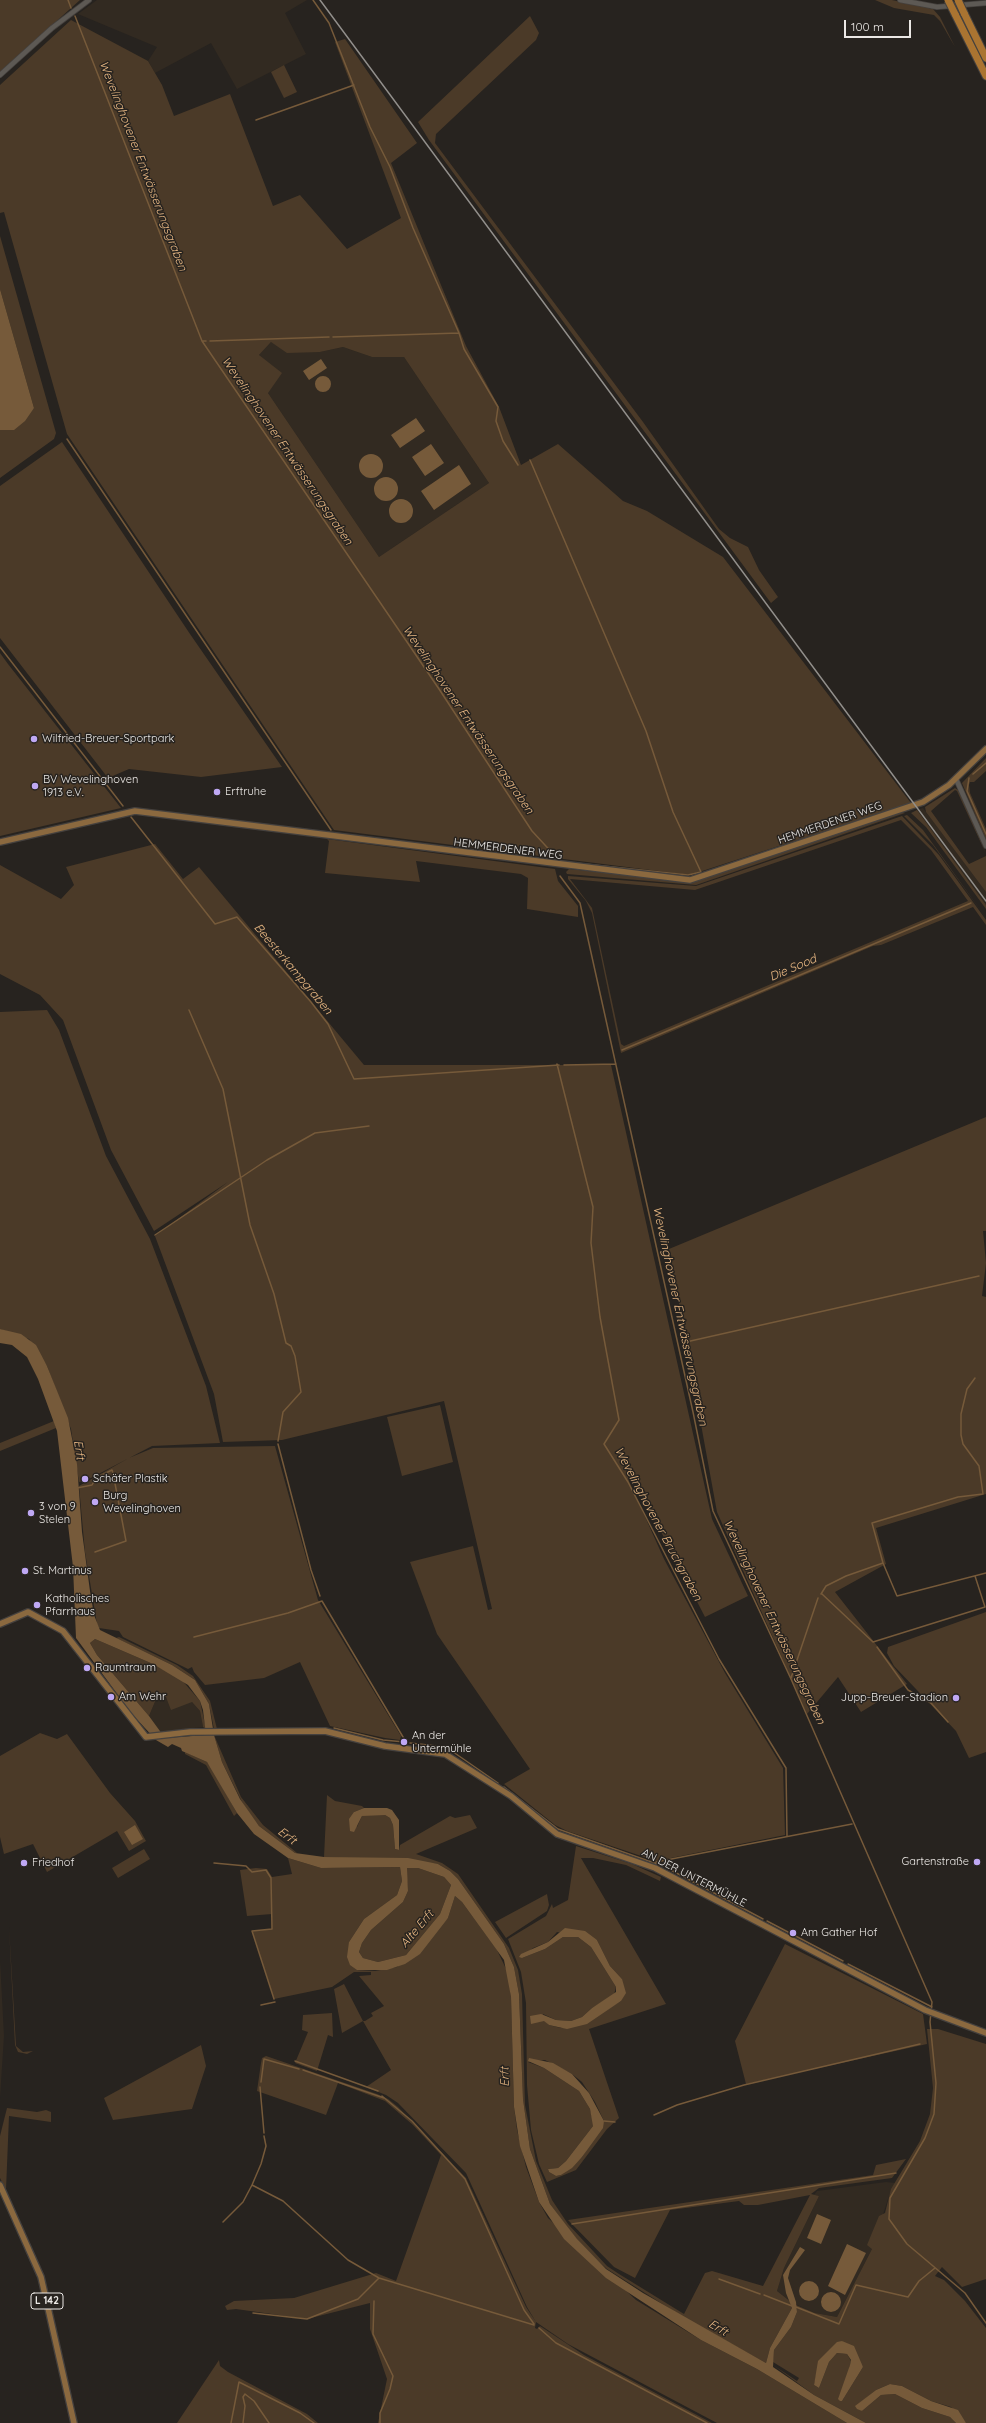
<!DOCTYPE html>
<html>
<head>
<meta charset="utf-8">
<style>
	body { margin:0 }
	#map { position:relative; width:986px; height:2423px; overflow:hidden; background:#27231f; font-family:Quicksand,sans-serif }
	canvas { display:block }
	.scale { position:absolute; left:844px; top:20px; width:67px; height:18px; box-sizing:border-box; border:2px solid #ebe8e5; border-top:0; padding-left:5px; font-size:12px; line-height:14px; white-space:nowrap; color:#ebe8e5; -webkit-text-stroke:3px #27231f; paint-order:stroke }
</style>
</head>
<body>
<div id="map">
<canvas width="986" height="2423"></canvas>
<div class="scale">100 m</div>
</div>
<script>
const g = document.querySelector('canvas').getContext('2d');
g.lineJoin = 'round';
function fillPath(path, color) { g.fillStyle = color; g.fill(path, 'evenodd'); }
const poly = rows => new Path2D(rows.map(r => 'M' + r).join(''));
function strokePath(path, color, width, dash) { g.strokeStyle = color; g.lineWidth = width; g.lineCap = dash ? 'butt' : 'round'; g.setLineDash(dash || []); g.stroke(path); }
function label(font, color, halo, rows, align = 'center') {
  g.font = font + ' Quicksand,sans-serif'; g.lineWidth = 3; g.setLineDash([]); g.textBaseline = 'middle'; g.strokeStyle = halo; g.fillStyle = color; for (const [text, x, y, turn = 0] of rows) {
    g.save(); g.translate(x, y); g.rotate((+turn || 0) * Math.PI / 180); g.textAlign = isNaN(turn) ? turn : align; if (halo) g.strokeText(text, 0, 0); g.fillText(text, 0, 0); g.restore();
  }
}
fillPath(poly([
	[97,0,307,0,285,13,306,54,237,89,211,43,155,73,148,61,157,47,78,14],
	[271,342,320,352,343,347,372,357,404,357,489,483,379,557,268,393,259,355],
	[923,808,986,892,986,905,917,810],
	[157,1697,192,1702,200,1711,203,1727,160,1732,149,1716],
	[0,1960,4,2036,0,2098],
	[886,2182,895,2183,888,2199,872,2249,837,2317,815,2313,791,2302,777,2291,784,2268,819,2196,814,2195,817,2191]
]), '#322a21');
fillPath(poly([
	[0,0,80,0,0,72],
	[875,0,892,0,933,9,940,17,955,47,940,21,934,15,894,8],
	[530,16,539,33,536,40,436,134,435,143,643,422,719,529,730,538,748,547,759,570,778,597,771,603,429,140,418,122],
	[71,20,148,61,162,85,174,116,230,94,273,206,300,195,347,249,401,218,335,42,345,39,417,143,391,163,466,346,499,407,521,465,558,444,623,501,647,511,723,557,911,803,690,875,334,830,67,434,4,212,0,213,0,85],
	[271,342,287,353,320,352,343,347,372,357,404,357,489,483,379,557,268,393,282,373,259,355],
	[284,65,297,92,284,98,271,72],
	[0,236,56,433,54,439,0,478,0,430,34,408,0,289],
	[62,442,190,634,282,767,201,777,129,769,108,778,0,638,0,486],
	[0,653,8,664,121,808,0,836],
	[986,758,986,771,974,782,970,782,969,785,970,793,986,829,986,840,962,783],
	[955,788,958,790,963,798,986,854,957,791,955,790,931,811,969,864,986,856,986,892,923,808,926,812,925,807],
	[917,810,986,905,986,909,926,827,911,813],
	[900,812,905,813,696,885,567,874,566,872,569,869,693,882],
	[907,815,923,830,986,918,933,845,904,816],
	[902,816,939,855,986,920,986,925,973,907,881,945,873,946,621,1053,592,913,586,901,568,879,568,876,696,886],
	[901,820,931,850,968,901,624,1046,621,1044,592,908,570,879,695,890],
	[327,839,555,869,558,881,578,906,578,917,527,909,528,878,521,874,416,861,420,882,325,873,329,841],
	[155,844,183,879,199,867,364,1065,611,1065,712,1519,748,1596,705,1617,626,1464,629,1481,664,1559,725,1673,783,1768,785,1835,656,1861,567,1831,555,1825,504,1784,530,1769,437,1634,410,1562,473,1546,488,1610,492,1609,444,1401,282,1440,223,1442,214,1394,155,1236,228,1182,154,1231,111,1150,63,1020,40,995,0,974,0,865,61,899,74,885,66,867],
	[47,1010,59,1030,106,1156,150,1239,206,1386,220,1443,152,1446,87,1480,79,1482,71,1429,47,1366,29,1339,0,1329,0,1012],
	[986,1117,986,1231,983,1231,986,1263,982,1296,986,1297,986,1494,876,1528,886,1564,835,1592,907,1684,861,1712,838,1677,807,1714,717,1512,669,1249],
	[440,1405,453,1462,402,1476,387,1417],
	[54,1421,56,1428,0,1451,0,1443],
	[275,1446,318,1600,401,1736,400,1740,385,1738,330,1726,300,1662,264,1678,205,1685,194,1672,192,1667,188,1669,123,1637,119,1631,99,1628,97,1624,85,1552,79,1486,129,1458,153,1448],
	[986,1612,986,1752,969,1758,956,1731,894,1666,887,1653,888,1647],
	[119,1637,177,1665,193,1676,210,1701,217,1729,214,1729,209,1704,195,1680,172,1665,116,1638],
	[95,1639,153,1664,181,1679,200,1701,206,1729,203,1727,200,1711,192,1702,171,1710,166,1697,157,1697,149,1716,97,1655,90,1643],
	[40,1733,57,1739,67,1734,110,1793,135,1821,146,1841,129,1851,117,1831,47,1872,33,1844,4,1854,0,1837,0,1756],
	[214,1735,241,1797,263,1825,297,1853,295,1853,259,1826,245,1808,222,1762],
	[185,1752,207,1762,211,1767,237,1813,234,1816,206,1765,185,1754],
	[327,1795,335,1801,362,1806,364,1808,354,1812,357,1827,362,1816,365,1814,385,1815,390,1818,393,1825,395,1849,399,1850,400,1845,450,1816,455,1818,470,1815,477,1828,416,1854,442,1863,458,1874,509,1948,518,1970,522,1994,525,2105,536,2161,552,2200,568,2224,607,2266,619,2274,684,2314,705,2273,712,2271,763,2286,810,2195,758,2205,744,2205,739,2201,670,2210,635,2278,614,2267,568,2220,873,2175,876,2165,906,2159,892,2178,819,2188,811,2194,819,2196,784,2268,777,2291,791,2302,792,2308,770,2348,766,2363,683,2317,607,2269,585,2250,559,2216,550,2204,530,2149,523,2099,519,1994,514,1967,504,1944,458,1879,450,1871,438,1864,324,1857],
	[576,1846,632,1864,661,1877,660,1881,626,1865,593,1858,581,1858,666,2004,589,2029,619,2118,607,2129,576,2170,547,2182,539,2164,531,2130,527,2085,526,2003,521,1972,508,1939,546,1916,552,1904,553,1908,568,1900],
	[557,1932,597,1940,610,1966,622,1979,621,2001,603,2012,561,2028,549,2025,544,2020,543,2014,556,2020,571,2021,582,2017,592,2008,614,1995,616,1987,591,1947,578,1937,563,1937,545,1949,522,1958,533,1948,548,1942],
	[545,2060,572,2074,582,2082,595,2102,604,2121,582,2157,561,2175,556,2176,549,2172,548,2169,558,2168,566,2161,593,2126,593,2121,590,2109,579,2091,544,2068,528,2062],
	[144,1849,150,1859,118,1878,112,1868],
	[288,1858,321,1868,400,1867,402,1881,397,1895,364,1919,349,1942,357,1970,375,1971,397,1967,448,1918,455,1896,462,1902,497,1950,508,1973,511,1997,514,2107,517,2130,526,2167,539,2202,548,2218,636,2300,701,2340,757,2369,847,2423,717,2423,568,2344,536,2322,527,2307,466,2173,398,2103,386,2095,366,2087,391,2070,363,2021,342,2033,334,1989,344,1984,363,2021,365,2021,373,2016,371,2013,384,2006,359,1976,371,1975,371,1972,354,1972,332,1987,274,1999,252,1931,272,1929,272,1914,247,1916,240,1870,256,1868,267,1869,272,1877,292,1874],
	[406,1868,418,1868,444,1877,451,1885,440,1914,406,1955,378,1962,363,1958,359,1952,362,1943,371,1930,403,1902,408,1891],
	[547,1894,549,1905,547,1911,506,1938,495,1922],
	[9,1927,16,2046,23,2052,33,2051,27,2054,18,2052,15,2045],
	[785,1944,923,2014,927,2044,746,2084,735,2041],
	[332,2013,333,2037,328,2035,317,2071,295,2063,308,2032,302,2030,303,2015],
	[927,2029,938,2029,986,2044,986,2279,962,2287,942,2267,935,2276,944,2280,965,2301,986,2328,986,2423,966,2423,951,2407,931,2401,902,2386,890,2384,876,2390,856,2406,862,2411,881,2395,895,2394,922,2408,950,2417,956,2423,866,2423,814,2395,773,2365,797,2381,799,2378,773,2362,774,2350,791,2327,797,2312,796,2305,815,2313,837,2317,872,2249,867,2245,879,2216,885,2213,891,2189,920,2141,930,2114,933,2088],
	[842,2341,863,2367,842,2401,851,2361,847,2354,837,2353,829,2362,819,2388,814,2385,816,2376],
	[201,2045,206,2066,192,2109,113,2120,104,2098],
	[266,2056,377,2094,388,2099,398,2107,466,2178,526,2307,536,2322,535,2328,537,2329,540,2326,584,2355,712,2423,378,2423,387,2379,370,2329,370,2303,307,2319,236,2309,227,2310,225,2306,234,2301,294,2298,376,2273,396,2281,441,2155,413,2125,385,2101,338,2083,326,2115,257,2091,261,2063,262,2058],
	[7,2108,37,2112,46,2110,51,2112,51,2122,9,2116,6,2190,0,2178,0,2136],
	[219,2360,220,2366,228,2372,307,2414,318,2423,177,2423]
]), '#4b3a28');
fillPath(poly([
	[0,289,34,408,25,421,14,430,0,430],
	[321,359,327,368,309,380,303,371],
	'315 384a8 8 0 1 1 16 0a8 8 0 1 1-16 0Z',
	[416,418,425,431,400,448,391,435],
	[431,444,444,463,425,476,412,457],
	'359 466a12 12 0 1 1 24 0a12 12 0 1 1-24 0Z',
	[459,465,471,484,434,510,421,491],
	'374 489a12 12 0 1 1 24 0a12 12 0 1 1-24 0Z',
	'389 511a12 12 0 1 1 24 0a12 12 0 1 1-24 0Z',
	[0,1329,21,1334,36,1345,47,1366,68,1418,77,1464,82,1532,90,1591,94,1615,100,1630,172,1665,195,1680,209,1704,214,1735,222,1762,240,1799,259,1826,295,1853,324,1857,408,1858,438,1864,450,1871,458,1879,504,1944,514,1967,519,1994,523,2099,530,2149,550,2204,577,2239,606,2269,643,2293,766,2363,770,2348,792,2308,786,2293,783,2275,800,2247,805,2250,790,2270,788,2278,796,2302,797,2312,791,2327,774,2350,773,2367,814,2395,866,2423,847,2423,757,2369,701,2340,606,2278,564,2239,539,2202,520,2146,514,2107,511,1997,504,1960,462,1902,455,1896,448,1918,420,1954,405,1964,387,1970,357,1970,350,1965,347,1957,349,1942,364,1919,397,1895,402,1881,400,1867,321,1868,288,1858,254,1834,237,1813,207,1762,182,1751,181,1748,172,1744,168,1747,156,1740,132,1714,76,1638,73,1567,57,1431,38,1379,27,1357,12,1345,0,1343],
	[95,1639,153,1664,188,1685,200,1701,203,1710,206,1735,165,1738,149,1716,97,1655,90,1643],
	[407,1868,418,1868,444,1877,451,1885,440,1914,406,1955,378,1962,363,1958,359,1952,362,1943,371,1930,403,1902,408,1891],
	[364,1808,387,1808,392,1810,399,1820,399,1850,395,1849,393,1825,390,1818,385,1815,362,1816,354,1832,350,1831,349,1819,354,1812],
	[135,1825,143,1839,132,1845,124,1832],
	[565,1928,585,1931,597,1940,610,1966,622,1979,626,1993,621,2001,587,2024,567,2029,549,2025,544,2021,531,2024,530,2016,541,2014,556,2020,571,2021,582,2017,592,2008,616,1992,616,1987,591,1947,578,1937,563,1937,545,1949,522,1958,519,1957,521,1954,548,1942],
	[529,2058,553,2063,572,2074,589,2093,604,2121,603,2128,582,2157,572,2168,561,2175,556,2176,549,2172,548,2169,558,2168,566,2161,593,2126,590,2109,579,2091,544,2068,528,2061],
	[817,2214,831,2220,821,2244,807,2238],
	[847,2244,866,2253,845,2295,828,2286],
	'799 2291a10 10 0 1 1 20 0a10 10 0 1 1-20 0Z',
	'821 2302a10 10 0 1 1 20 0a10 10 0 1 1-20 0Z',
	[842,2341,854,2346,863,2367,842,2401,840,2401,838,2399,850,2365,851,2360,847,2354,837,2353,829,2362,819,2388,814,2385,818,2361,837,2342],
	[890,2384,902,2386,931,2401,958,2410,966,2423,956,2423,950,2417,922,2408,895,2394,881,2395,862,2411,857,2409,855,2406,876,2390]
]), '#765a3a');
strokePath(poly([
	[68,0,71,8],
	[313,0,329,23,370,127,390,167,413,228,459,333],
	[75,16,202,341,439,689,532,831,557,858],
	[256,120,354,85],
	[333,337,459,333,464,349,498,407,496,421,503,441,518,465],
	[202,341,206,341],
	[210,341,329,337],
	[67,439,331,830],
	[530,460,646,731,673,812,701,872,688,875,566,862],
	[0,647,123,806],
	[973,774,986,763],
	[969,778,967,791,986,834],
	[131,817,215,924,237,917,311,1002,328,1024,354,1079,559,1065],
	[560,876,580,903,693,1412,713,1511,791,1679,932,2002,930,2022,936,2083,934,2114,925,2138,890,2198,889,2219,907,2244,965,2293,986,2323],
	[189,1010,223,1089,250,1225,274,1294,286,1343,291,1346,295,1356,301,1392,283,1412,278,1441],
	[622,1050,971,903],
	[557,1064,593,1207,591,1243,600,1317,619,1420,604,1444,628,1482,719,1659,786,1768,787,1836],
	[564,1065,616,1064],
	[155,1235,267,1160,315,1133,369,1126],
	[686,1342,979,1276],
	[278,1444,311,1570,320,1596],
	[77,1488,92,1485,96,1478,112,1470,113,1473,126,1541,95,1552],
	[883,1563,897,1596,986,1573],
	[821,1594,826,1586,846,1576,883,1563,872,1523,958,1497,983,1494,979,1466,963,1444,961,1435,961,1414,967,1389,975,1378],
	[822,1594,873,1642,985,1607,975,1576],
	[194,1637,288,1613,322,1601,406,1742],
	[877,1647,908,1690,931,1703,948,1722],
	[791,1678,818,1598],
	[334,1728,383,1740,405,1742],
	[410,1743,446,1747,498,1783],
	[504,1787,558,1829,663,1866],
	[656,1862,852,1824],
	[214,1863,246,1866,252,1872,266,1870,271,1878,272,1929,252,1931,274,1999],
	[667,1868,763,1919],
	[767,1921,843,1961],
	[848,1964,932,2007],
	[261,2005,275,2002],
	[295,2061,378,2091],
	[303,2070,384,2098],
	[261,2082,264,2059,299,2069],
	[260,2087,264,2133],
	[382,2096,412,2121,465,2179,524,2310,534,2324],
	[654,2115,677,2105,744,2085,920,2044],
	[604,2121,615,2122],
	[252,2185,261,2164,266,2146,264,2136],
	[223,2222,243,2202,252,2185,283,2201,348,2260,379,2278,534,2325],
	[572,2224,896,2173],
	[719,2279,760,2294],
	[764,2295,792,2306],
	[374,2301,373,2334,393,2376,390,2389,380,2413,380,2423],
	[796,2307,839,2324,856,2285,908,2297,919,2281,935,2268],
	[253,2313,307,2319,358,2299,379,2278],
	[539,2328,556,2343,707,2423],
	[231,2423,239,2382,300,2413,314,2423],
	[243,2423,245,2406,243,2397,245,2394,254,2401,269,2423]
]), '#765a3a', 1.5);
const minor = poly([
	[900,0,937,7,986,3],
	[0,75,52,28,89,0],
	[956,779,986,846]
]);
const major = poly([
	[0,842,135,811,690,880,923,802,949,785,986,749],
	[0,1624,28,1612,63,1631,146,1737,190,1732,325,1731,385,1746,445,1754,511,1796,557,1834,655,1868,925,2010,986,2033],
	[0,2185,41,2277,74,2423]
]);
const highway = poly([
	[964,13,986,58],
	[955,14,986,76]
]);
strokePath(minor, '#45413e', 6);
strokePath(major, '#45413e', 8);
strokePath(highway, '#45413e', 9);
strokePath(minor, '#5d5954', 4.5);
strokePath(major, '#8b693f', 5.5);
strokePath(highway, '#aa7431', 7);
strokePath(poly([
	[320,0,986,901]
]), '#928f8b', 1.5);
const highwayBridge = poly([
	[948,0,955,14],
	[958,0,964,13]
]);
strokePath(highwayBridge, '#45413e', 9, []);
strokePath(highwayBridge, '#aa7431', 7);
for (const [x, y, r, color] of [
	[34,739,4,"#bfa8f4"],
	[35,786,4,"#bfa8f4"],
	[217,792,4,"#bfa8f4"],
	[85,1479,4,"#bfa8f4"],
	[95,1502,4,"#bfa8f4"],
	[31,1513,4,"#bfa8f4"],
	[25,1571,4,"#bfa8f4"],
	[37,1605,4,"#bfa8f4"],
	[87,1668,4,"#bfa8f4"],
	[111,1697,4,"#bfa8f4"],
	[956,1698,4,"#bfa8f4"],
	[404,1742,4,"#bfa8f4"],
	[977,1862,4,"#bfa8f4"],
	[24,1863,4,"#bfa8f4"],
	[793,1933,4,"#bfa8f4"]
]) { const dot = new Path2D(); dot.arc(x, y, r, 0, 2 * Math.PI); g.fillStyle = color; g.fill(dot); strokePath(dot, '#27231f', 1.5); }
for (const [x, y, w] of [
	[47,2301,32]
]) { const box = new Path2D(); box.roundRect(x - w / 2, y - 8, w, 16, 3); g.fillStyle = '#27231f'; g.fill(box); strokePath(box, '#ebe8e5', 1); }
label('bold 10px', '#ebe8e5', null, [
	["L 142",47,2301]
]);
label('11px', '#ebe8e5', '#27231f', [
	["Wilfried-Breuer-Sportpark",42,739],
	["BV Wevelinghoven",43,780],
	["1913 e.V.",43,793],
	["Erftruhe",225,792],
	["Schäfer Plastik",93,1479],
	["Burg",103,1496],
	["Wevelinghoven",103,1509],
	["3 von 9",39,1507],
	["Stelen",39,1520],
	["St. Martinus",33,1571],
	["Katholisches",45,1599],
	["Pfarrhaus",45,1612],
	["Raumtraum",95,1668],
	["Am Wehr",119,1697],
	["Jupp-Breuer-Stadion",948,1698,"right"],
	["An der",412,1736],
	["Untermühle",412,1749],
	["Gartenstraße",969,1862,"right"],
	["Friedhof",32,1863],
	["Am Gather Hof",801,1933]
], 'left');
label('11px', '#ebe8e5', '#27231f', [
	["HEMMERDENER WEG",830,823,-19],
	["HEMMERDENER WEG",508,849,7],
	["AN DER UNTERMÜHLE",694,1878,27]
]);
label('italic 12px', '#e9b883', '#27231f', [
	["Wevelinghovener Entwässerungsgraben",143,166,69],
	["Wevelinghovener Entwässerungsgraben",287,451,56],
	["Wevelinghovener Entwässerungsgraben",468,720,56],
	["Die Sood",793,968,-23],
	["Beesterkampgraben",293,969,50],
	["Wevelinghovener Entwässerungsgraben",680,1316,78],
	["Erft",79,1450,82],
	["Wevelinghovener Bruchgraben",658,1524,62],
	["Wevelinghovener Entwässerungsgraben",774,1622,65],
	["Erft",287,1836,37],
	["Alte Erft",417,1929,-50],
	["Erft",505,2077,-91],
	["Erft",718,2328,31]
]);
</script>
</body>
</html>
